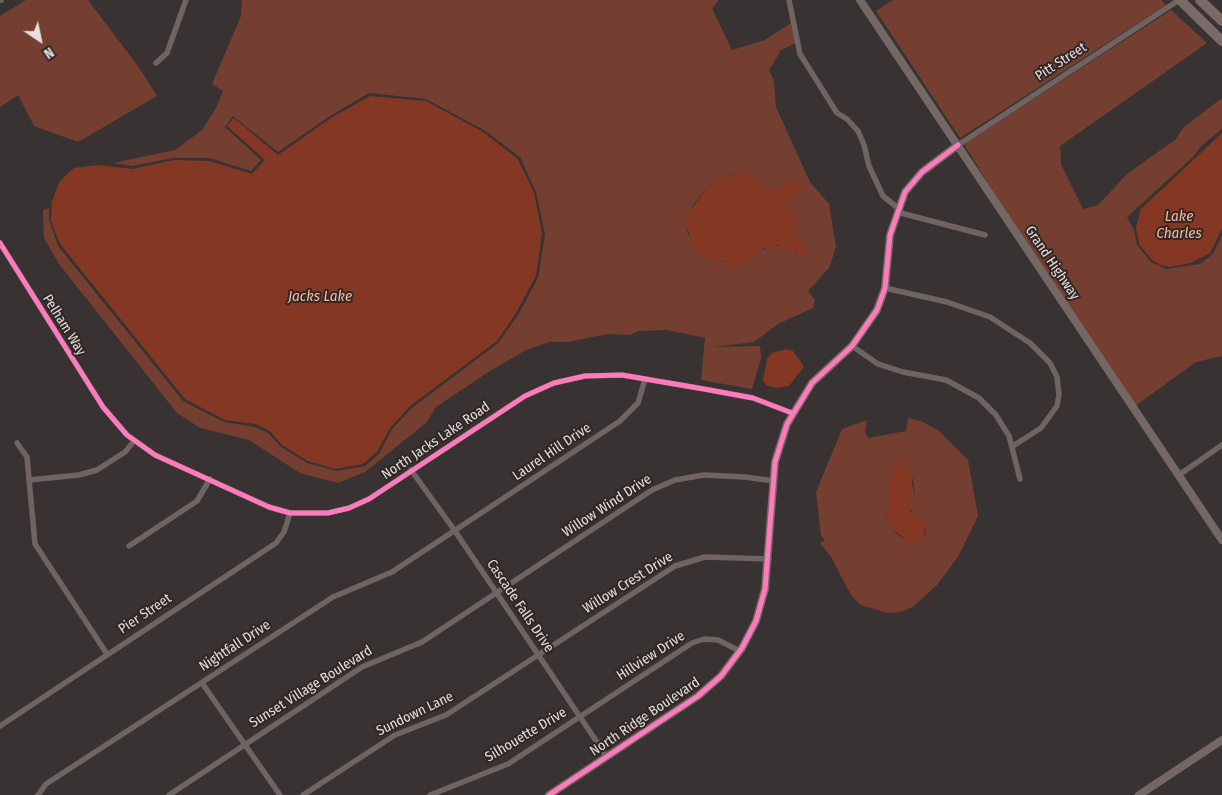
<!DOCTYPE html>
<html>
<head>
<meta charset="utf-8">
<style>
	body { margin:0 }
	#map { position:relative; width:1222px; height:795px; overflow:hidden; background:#383332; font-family:"Fira Sans Condensed",sans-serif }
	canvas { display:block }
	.north { position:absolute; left:15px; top:15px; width:50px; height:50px; -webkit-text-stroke:4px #312725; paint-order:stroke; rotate:146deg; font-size:14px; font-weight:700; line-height:20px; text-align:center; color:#e5dfdd }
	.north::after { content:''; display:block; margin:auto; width:18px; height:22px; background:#e5dfdd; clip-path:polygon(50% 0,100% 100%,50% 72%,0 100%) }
</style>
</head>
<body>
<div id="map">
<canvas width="1222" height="795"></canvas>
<div class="north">N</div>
</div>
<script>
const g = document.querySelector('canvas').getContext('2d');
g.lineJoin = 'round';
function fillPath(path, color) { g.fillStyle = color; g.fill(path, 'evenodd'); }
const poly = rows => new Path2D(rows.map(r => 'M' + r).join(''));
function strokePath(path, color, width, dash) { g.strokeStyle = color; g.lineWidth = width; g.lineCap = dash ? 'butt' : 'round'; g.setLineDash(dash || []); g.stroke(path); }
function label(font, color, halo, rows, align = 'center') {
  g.font = font + ' "Fira Sans Condensed",sans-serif'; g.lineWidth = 4; g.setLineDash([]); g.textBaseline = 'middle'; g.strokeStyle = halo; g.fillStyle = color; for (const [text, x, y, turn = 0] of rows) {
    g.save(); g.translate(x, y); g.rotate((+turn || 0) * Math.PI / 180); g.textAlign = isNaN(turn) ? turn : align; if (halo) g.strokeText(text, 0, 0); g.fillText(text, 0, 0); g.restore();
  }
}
fillPath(poly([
	[26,0,88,0,140,69,157,96,78,142,34,126,18,95,0,107,0,16],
	[242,0,719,0,712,8,732,50,765,40,791,23,799,41,781,50,769,70,774,81,776,107,810,182,829,204,836,247,829,268,808,291,815,300,813,308,778,324,754,342,713,347,760,346,761,358,752,389,701,380,705,338,667,330,638,331,631,335,607,334,568,342,551,342,552,341,526,350,490,371,436,407,427,422,365,472,338,483,300,473,249,440,200,428,177,413,59,264,44,238,43,210,49,208,49,220,58,246,183,401,224,422,255,427,268,433,281,447,307,463,336,471,365,466,379,454,392,429,412,408,498,343,518,315,538,278,545,234,536,192,520,157,484,130,426,99,369,93,330,116,278,152,233,116,225,127,261,160,251,171,209,158,173,158,132,166,113,163,175,150,202,130,216,108,223,91,212,84,241,16],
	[735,174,748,175,775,194,793,178,796,195,785,202,785,206,798,216,798,230,795,238,798,241,798,255,783,246,771,246,759,252,754,257,736,267,705,255,688,234,685,220,693,205,710,184],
	[893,0,1161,0,1166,5,960,138,876,11],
	[1171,10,1207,43,1060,146,1061,164,1083,209,1098,205,1128,173,1175,140,1184,127,1222,98,1222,129,1202,145,1193,157,1127,217,1134,230,1137,245,1151,262,1166,269,1200,264,1213,254,1222,235,1222,356,1196,362,1135,406,1016,229,964,144],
	[908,418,921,421,939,431,968,460,978,516,958,557,937,585,913,607,900,612,888,613,861,605,851,595,831,557,820,543,825,540,821,536,816,492,842,429,867,420,865,432,868,438,906,431],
	[907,469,913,479,915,496,911,500,909,508,926,529,925,535,905,540,892,530,886,515,891,494,888,485,891,478]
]), '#743e30');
fillPath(poly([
	[370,96,426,101,483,132,518,159,534,193,542,233,536,276,516,313,497,341,410,406,390,428,377,452,363,464,335,469,308,461,282,445,270,431,256,424,225,420,185,399,60,244,51,221,52,201,60,181,74,168,98,165,132,169,174,160,209,161,252,174,265,160,227,126,234,118,278,155,331,118],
	[1222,133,1222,229,1210,253,1191,263,1170,267,1160,265,1152,260,1139,244,1136,227,1141,209],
	[743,172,763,183,775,193,793,178,802,187,800,193,785,203,798,216,798,230,795,238,807,247,808,251,804,257,778,245,763,249,755,257,736,267,726,267,723,261,712,260,696,252,684,220,688,213,710,184,717,180],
	[787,349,793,351,803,365,803,368,789,386,776,388,766,385,763,380,767,359,772,353],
	[904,458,907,469,913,475,912,483,915,497,911,500,909,508,911,512,924,519,926,524,923,540,908,546,902,536,892,530,886,515,891,494,888,485,897,461]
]), '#843824');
strokePath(poly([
	[0,0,1,0],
	[789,0,800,54,837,113,847,119,858,131,864,145,869,166,883,196,898,208],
	[156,63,167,53,186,0],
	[958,145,1179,0],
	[897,212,985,235],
	[0,243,103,407,127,435,155,455,269,507,290,513,328,513,349,508,369,499,525,396,554,383,585,376,622,375,704,389,753,398,792,413],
	[885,288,947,302,990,317,1030,343,1050,363,1057,377,1059,395,1057,406,1041,428,1013,446],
	[852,346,878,364,903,372,946,380,979,398,996,415,1009,436,1020,479],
	[17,443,27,457,35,544,107,654],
	[411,470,455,531,607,757],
	[1179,475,1222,445],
	[29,480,79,475,97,470,125,452,134,441],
	[129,546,197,501,210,479],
	[202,683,280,795],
	[0,726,276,543,284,532,290,513],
	[38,795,46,784,333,597,392,572,620,421,638,403,645,379],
	[169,795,362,667,422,642,652,490,675,480,704,475,745,477,774,481],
	[303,795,395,735,446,715,675,566,705,557,769,559],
	[430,795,508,764,692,643,704,639,718,640,740,651]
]), '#706462', 5.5);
strokePath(poly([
	[860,0,1222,540],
	[549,795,698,696,721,676,742,648,756,621,765,589,775,462,787,424,812,383,852,346,877,310,885,288,890,235,905,192,922,172,958,145],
	[1139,795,1222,740]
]), '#756763', 8);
strokePath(poly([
	[1180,0,1222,41],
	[1200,0,1222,21]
]), '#7b6a66', 10);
strokePath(poly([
	[0,243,103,407,127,435,155,455,269,507,290,513,328,513,349,508,369,499,525,396,554,383,585,376,622,375,704,389,753,398,792,413],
	[549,795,698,696,721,676,742,648,756,621,765,589,775,462,787,424,812,383,852,346,877,310,885,288,890,235,905,192,922,172,958,145]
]), '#fd7abc', 5);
label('14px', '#e5dfdd', '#312725', [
	["Pitt Street",1061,62,-33],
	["Grand Highway",1052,263,56],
	["Pelham Way",64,325,58],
	["North Jacks Lake Road",436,441,-34],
	["Laurel Hill Drive",552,452,-34],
	["Willow Wind Drive",607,506,-33],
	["Willow Crest Drive",628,583,-32],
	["Cascade Falls Drive",520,606,56],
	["Pier Street",145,614,-34],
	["Nightfall Drive",235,646,-33],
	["Hillview Drive",651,656,-33],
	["Sunset Village Boulevard",311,687,-32],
	["Sundown Lane",415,714,-26],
	["North Ridge Boulevard",645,717,-34],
	["Silhouette Drive",526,735,-31]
]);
label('italic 15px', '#fdb6a2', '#312725', [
	["Lake",1179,217],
	["Charles",1179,234],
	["Jacks Lake",320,297]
]);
</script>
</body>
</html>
